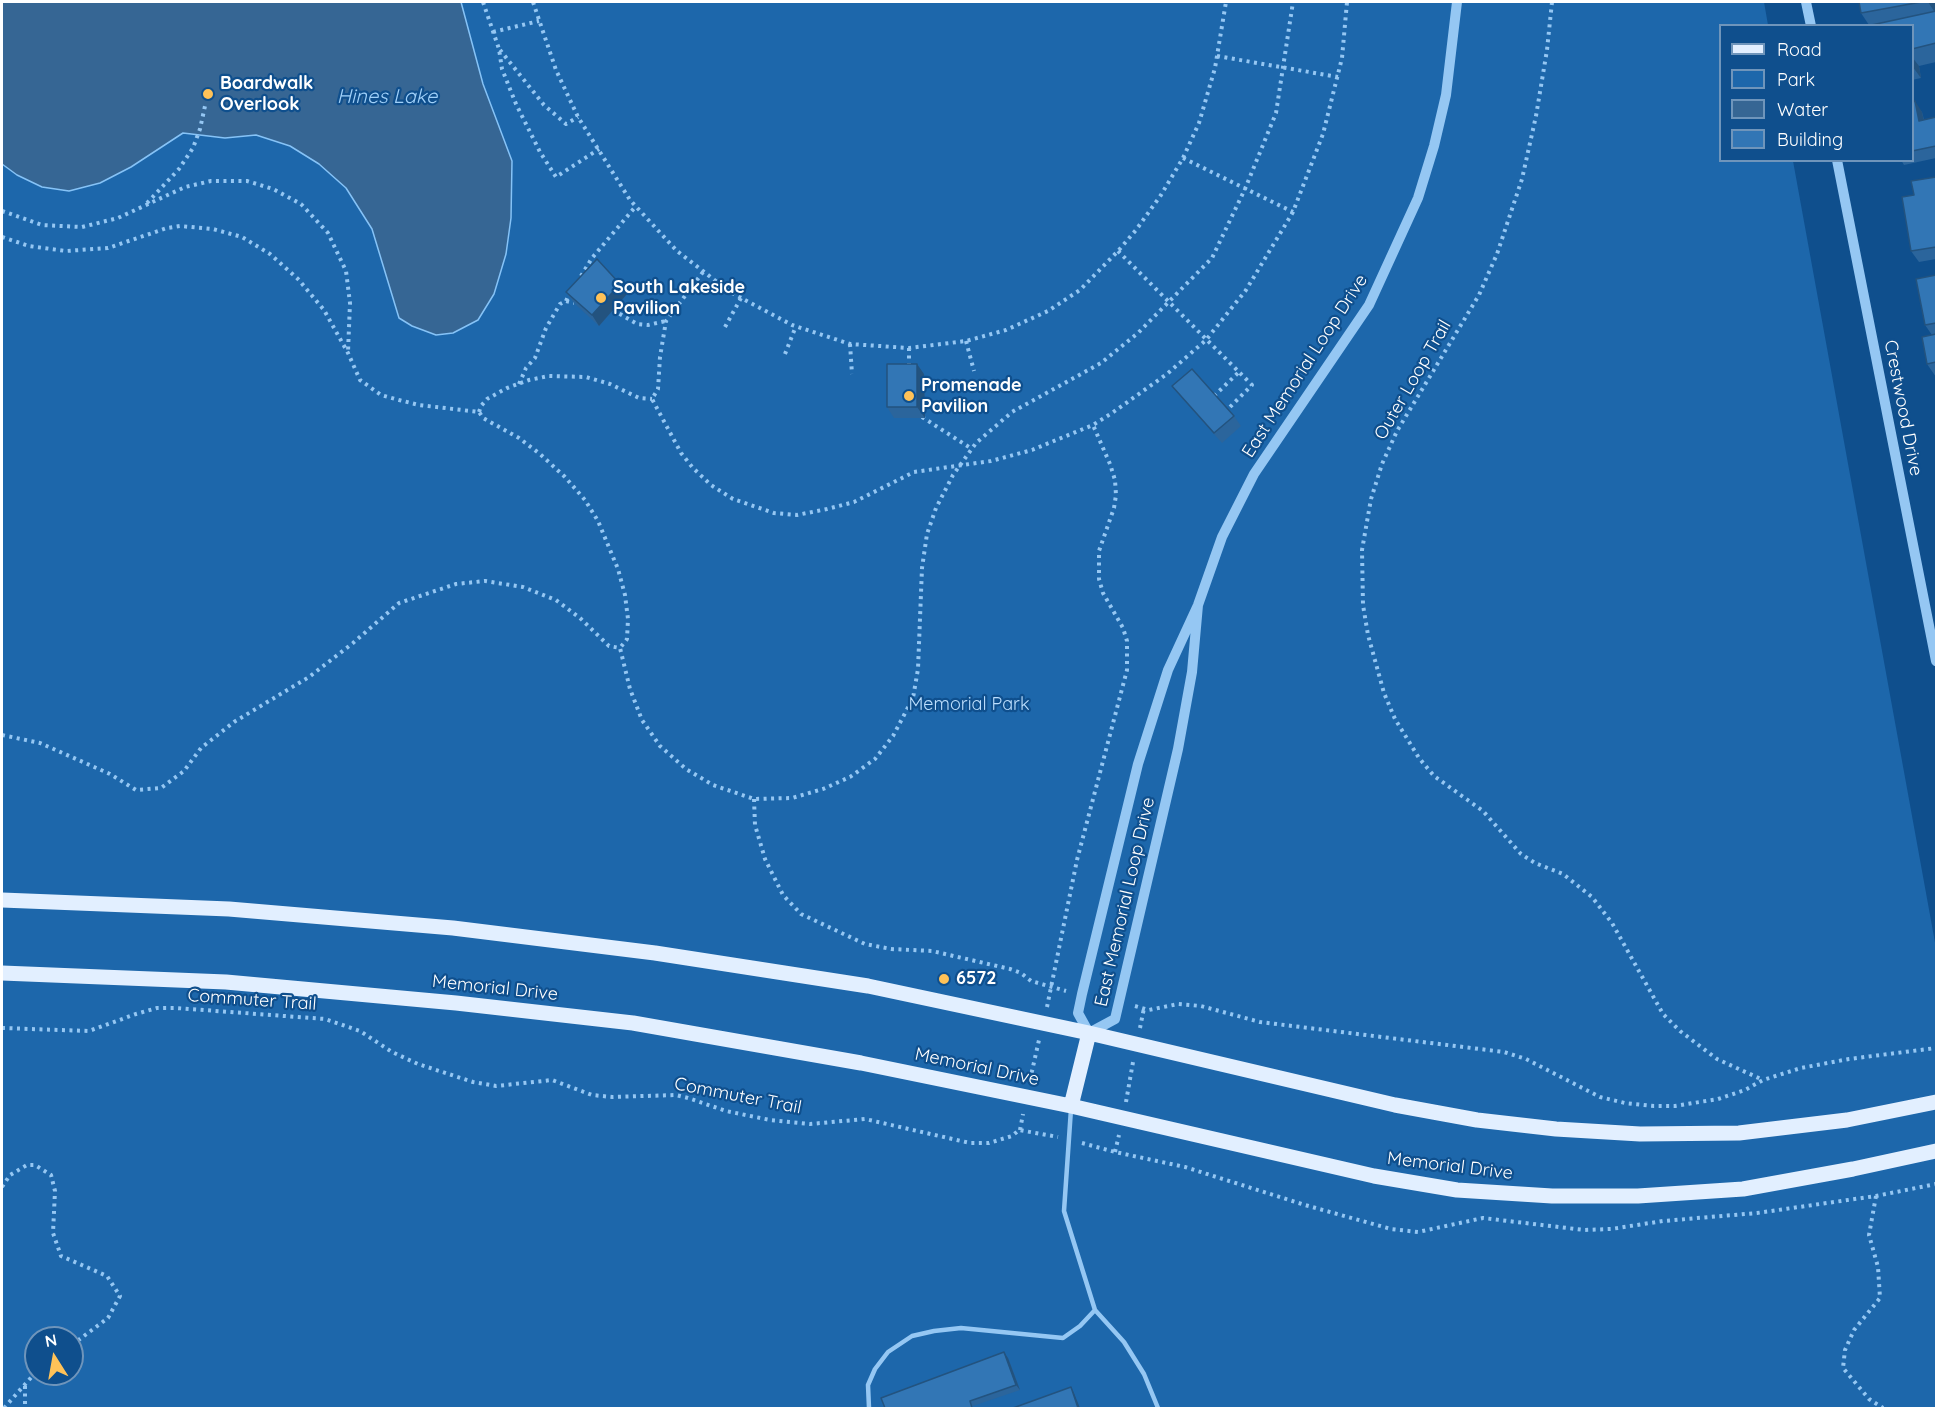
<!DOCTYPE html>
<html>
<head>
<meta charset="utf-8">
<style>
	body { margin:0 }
	#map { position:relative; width:1938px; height:1410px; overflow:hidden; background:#0f4f8d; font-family:Quicksand,sans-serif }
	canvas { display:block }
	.frame { position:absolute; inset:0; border:3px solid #fff; pointer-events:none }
	.legend { position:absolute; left:1719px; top:24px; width:195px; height:138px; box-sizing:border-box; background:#0f4f8d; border:2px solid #6f95bb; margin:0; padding:8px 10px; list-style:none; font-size:18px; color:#fff }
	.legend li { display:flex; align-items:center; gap:12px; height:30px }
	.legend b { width:30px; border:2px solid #6f95bb }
	.north { position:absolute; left:24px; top:1326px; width:60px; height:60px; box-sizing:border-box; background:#0f4f8d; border:2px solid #6f95bb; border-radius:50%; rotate:349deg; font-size:16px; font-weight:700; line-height:24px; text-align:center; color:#fff }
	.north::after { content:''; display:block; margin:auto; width:21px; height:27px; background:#ffc258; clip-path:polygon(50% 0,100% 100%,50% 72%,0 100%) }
</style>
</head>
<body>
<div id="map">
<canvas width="1938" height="1410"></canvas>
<div class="frame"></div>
<ul class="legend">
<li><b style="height:8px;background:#e2efff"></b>Road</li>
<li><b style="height:16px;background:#1d67ab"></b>Park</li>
<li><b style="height:16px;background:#366694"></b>Water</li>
<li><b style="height:16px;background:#3276b5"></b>Building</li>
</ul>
<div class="north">N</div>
</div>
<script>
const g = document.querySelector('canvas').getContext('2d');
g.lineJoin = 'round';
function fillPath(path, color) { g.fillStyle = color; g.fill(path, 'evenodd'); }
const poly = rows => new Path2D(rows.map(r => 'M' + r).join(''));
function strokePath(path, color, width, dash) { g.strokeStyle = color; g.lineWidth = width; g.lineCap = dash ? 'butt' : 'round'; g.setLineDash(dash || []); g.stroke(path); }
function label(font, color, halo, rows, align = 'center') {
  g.font = font + ' Quicksand,sans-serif'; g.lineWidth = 4.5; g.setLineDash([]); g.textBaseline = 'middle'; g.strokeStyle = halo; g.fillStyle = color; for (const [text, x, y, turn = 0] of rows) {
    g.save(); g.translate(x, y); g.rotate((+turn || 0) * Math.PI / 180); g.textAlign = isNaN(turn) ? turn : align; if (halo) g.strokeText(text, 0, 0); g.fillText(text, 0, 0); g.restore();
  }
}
fillPath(poly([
	[2,2,1764,2,1768,25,1720,26,1720,160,1793,161,1936,948,1936,1408,2,1408],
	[36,1338,72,1338,72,1374,36,1374]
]), '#1d67ab');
const water = poly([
	[2,2,461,2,483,84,512,161,511,218,506,254,494,294,478,320,453,333,436,335,412,326,399,318,372,229,346,188,319,164,290,146,256,135,225,138,183,133,131,167,100,183,69,191,42,187,17,175,2,164,2,2]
]);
fillPath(water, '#366694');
strokePath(water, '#86c3f7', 1.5);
strokePath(poly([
	[483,2,499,49,502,69,516,104,540,152,556,177,599,149],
	[533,2,556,70,578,117,630,200,677,251,730,292,792,325,850,344,909,348,966,341,1006,330,1048,311,1080,290,1118,251,1136,230,1161,195,1183,158,1199,123,1215,68,1226,2],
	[1552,2,1547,50,1536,116,1522,179,1497,254,1479,295,1397,431,1382,464,1371,499,1362,550,1363,605,1368,635,1384,693,1395,719,1419,758,1434,776,1483,811,1521,854,1535,863,1563,874,1592,897,1612,923,1663,1014,1680,1031,1717,1059,1763,1080],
	[493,32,539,21],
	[500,50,544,105,566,124,578,117],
	[1217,56,1338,77],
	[1183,158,1293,212],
	[147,203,179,169,193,148,200,129,205,106],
	[2,211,42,225,82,227,118,218,185,187,211,181,247,181,273,189,301,204,328,233,346,271,350,303,348,352],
	[2,237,29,246,66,251,108,248,167,228,180,226,213,229,242,237,270,254,298,279,324,310,348,353,360,380,381,395,399,400,419,405,479,412,483,418,519,438,540,454,565,477,585,500,598,521,618,569,625,595,628,619,627,639,620,648],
	[1118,251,1252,385,1227,410],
	[703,272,666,321,660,357,658,389,652,399,681,453,693,468,711,485,733,499,774,513,797,515,827,509,854,502,914,472,991,461,1032,450,1066,436,1093,425,1112,413,1167,374,1206,340,1246,290,1293,212,1323,134,1342,58,1347,2],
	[581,276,592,258,636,206],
	[566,301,570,292],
	[613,310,637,324,648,325,666,321],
	[725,327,741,298],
	[966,341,974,371],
	[850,344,852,374],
	[909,348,909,368],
	[785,354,796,326],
	[519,384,526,368,535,358,546,328,560,304,566,301,574,303],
	[1214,396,1239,372],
	[479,412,481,406,487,399,507,388,529,380,549,376,586,377,610,384,639,398,652,399],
	[922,417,972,449],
	[2,735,40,743,110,774,136,790,161,788,184,771,201,748,234,722,309,677,353,643,399,603,456,584,485,581,523,587,556,600,580,618,609,646,620,648,630,689,642,720,660,746,686,769,713,785,754,799,792,798,823,789,850,777,875,759,893,736,913,698,918,669,922,568,927,534,936,508,953,475,976,443,1012,412,1101,363,1138,333,1212,258,1245,189,1276,113,1293,2],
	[754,799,755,825,765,859,783,895,801,914,865,944,891,949,932,951,1010,969,1021,973,1031,981,1066,991],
	[1135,1006,1149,1010,1178,1004,1201,1006,1260,1022,1504,1052,1526,1059,1600,1097,1625,1103,1654,1106,1675,1106,1718,1099,1745,1090,1763,1080,1801,1068,1849,1059,1936,1048],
	[1047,1007,1077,860,1127,670,1127,641,1123,628,1103,593,1099,579,1099,551,1114,508,1116,495,1115,480,1110,464,1093,425],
	[2,1028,89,1031,136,1014,157,1008,176,1008,325,1019,360,1031,392,1052,418,1064,473,1082,496,1086,552,1080,592,1095,612,1097,676,1095,688,1098,726,1111,770,1120,810,1124,865,1119,970,1143,989,1143,1012,1136,1019,1130,1058,1137],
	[1140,1028,1144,1008],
	[1030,1080,1039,1040],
	[1126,1102,1133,1062],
	[1020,1130,1023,1114],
	[1082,1143,1115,1152,1185,1167,1305,1205,1391,1229,1418,1232,1483,1218,1584,1230,1611,1229,1663,1221,1757,1213,1876,1196,1936,1184],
	[1115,1152,1119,1135],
	[2,1187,10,1175,27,1165,35,1165,51,1175,55,1191,53,1233,61,1256,107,1276,120,1296,108,1318,72,1345],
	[1876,1196,1869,1235,1878,1267,1880,1298,1854,1330,1845,1350,1843,1368,1869,1399,1883,1408],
	[25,1386,25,1408],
	[4,1408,36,1372]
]), '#95c7f3', 4, [3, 4.5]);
strokePath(poly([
	[1071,1109,1064,1211,1095,1310,1124,1342,1144,1374,1158,1408],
	[869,1408,868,1385,875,1369,888,1352,912,1336,934,1331,961,1328,1063,1338,1080,1326,1095,1310]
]), '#95c7f3', 4.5);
strokePath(poly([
	[1806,2,1811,26],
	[1837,160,1936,661],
	[1198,605,1192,672,1178,749,1115,1019,1089,1033,1078,1013,1082,994,1138,764,1168,670,1198,605,1222,537,1254,474,1369,305,1418,198,1434,146,1446,95,1457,2]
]), '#95c7f3', 10);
strokePath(poly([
	[2,900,229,909,453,928,655,953,868,986,1089,1033,1395,1105,1477,1120,1556,1129,1640,1134,1739,1133,1847,1120,1936,1102],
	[2,973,226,982,456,1003,633,1023,861,1063,1071,1106,1374,1176,1457,1190,1552,1196,1638,1196,1743,1189,1853,1169,1936,1151],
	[1071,1106,1089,1033]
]), '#e2efff', 15);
fillPath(poly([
	[1859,2,1935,2,1936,9,1936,62,1919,66,1921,78,1912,80,1912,26,1869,25,1861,13],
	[1912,102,1922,112,1924,120,1936,117,1936,158,1904,165,1901,160,1912,160],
	[1936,177,1936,259,1919,262,1911,251,1914,195],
	[1936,275,1936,377,1927,364,1932,335,1925,325],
	[566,292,627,294,599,326,574,303],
	[924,374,925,418,894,418,887,407],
	[1172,386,1234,416,1241,426,1222,443,1180,396],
	[1008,1358,1020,1390,973,1406,885,1408]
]), '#2b659c');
fillPath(poly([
	[1928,2,1935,2,1936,14],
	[1912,57,1919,66,1921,78,1912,66],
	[1915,101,1922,112,1926,132,1919,121],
	[620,284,627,294,599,326,592,315],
	[917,364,924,374,925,418,917,407],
	[1004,1352,1008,1358,1020,1390,1016,1385],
	[1071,1387,1074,1393,1080,1408,1078,1408]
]), '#23537f');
const building = poly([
	[1859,2,1921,2,1861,13,1859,2],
	[1936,11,1936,43,1912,49,1912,26,1867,26,1936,11],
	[1915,101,1919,121,1936,117,1936,146,1912,151,1912,102,1915,101],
	[1936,177,1936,247,1911,251,1902,197,1914,195,1911,181,1936,177],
	[597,259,620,284,592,315,566,292,597,259],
	[1936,275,1936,323,1925,325,1916,279,1936,275],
	[1936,334,1936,362,1927,364,1922,337,1936,334],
	[887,364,917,364,917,407,887,407,887,364],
	[1192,369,1234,416,1214,433,1172,386,1192,369],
	[1004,1352,1016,1385,970,1401,972,1408,885,1408,881,1398,1004,1352],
	[1071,1387,1078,1408,1013,1408,1071,1387]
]);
fillPath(building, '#3276b5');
strokePath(building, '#23537f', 1.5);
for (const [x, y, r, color] of [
	[208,94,6,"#ffc258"],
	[601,298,6,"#ffc258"],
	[909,396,6,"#ffc258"],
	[944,979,6,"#ffc258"]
]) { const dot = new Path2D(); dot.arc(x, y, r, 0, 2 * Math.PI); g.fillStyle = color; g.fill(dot); strokePath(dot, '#0f4f8d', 2); }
label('bold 18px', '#fff', '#0f4f8d', [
	["Boardwalk",220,84],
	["Overlook",220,105],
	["South Lakeside",613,288],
	["Pavilion",613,309],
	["Promenade",921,386],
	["Pavilion",921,407],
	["6572",956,979]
], 'left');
label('18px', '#fff', '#0f4f8d', [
	["East Memorial Loop Drive",1305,366,-57],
	["Outer Loop Trail",1413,380,-60],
	["Crestwood Drive",1903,408,79],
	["East Memorial Loop Drive",1125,902,-77],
	["Memorial Drive",495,988,6],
	["Commuter Trail",252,1000,4],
	["Memorial Drive",977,1067,12],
	["Commuter Trail",738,1096,11],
	["Memorial Drive",1450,1166,7]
]);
label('18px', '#bddffe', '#0f4f8d', [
	["Memorial Park",969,705]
]);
label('italic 20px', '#a1d1fa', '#0f4f8d', [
	["Hines Lake",387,97]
]);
</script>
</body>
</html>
